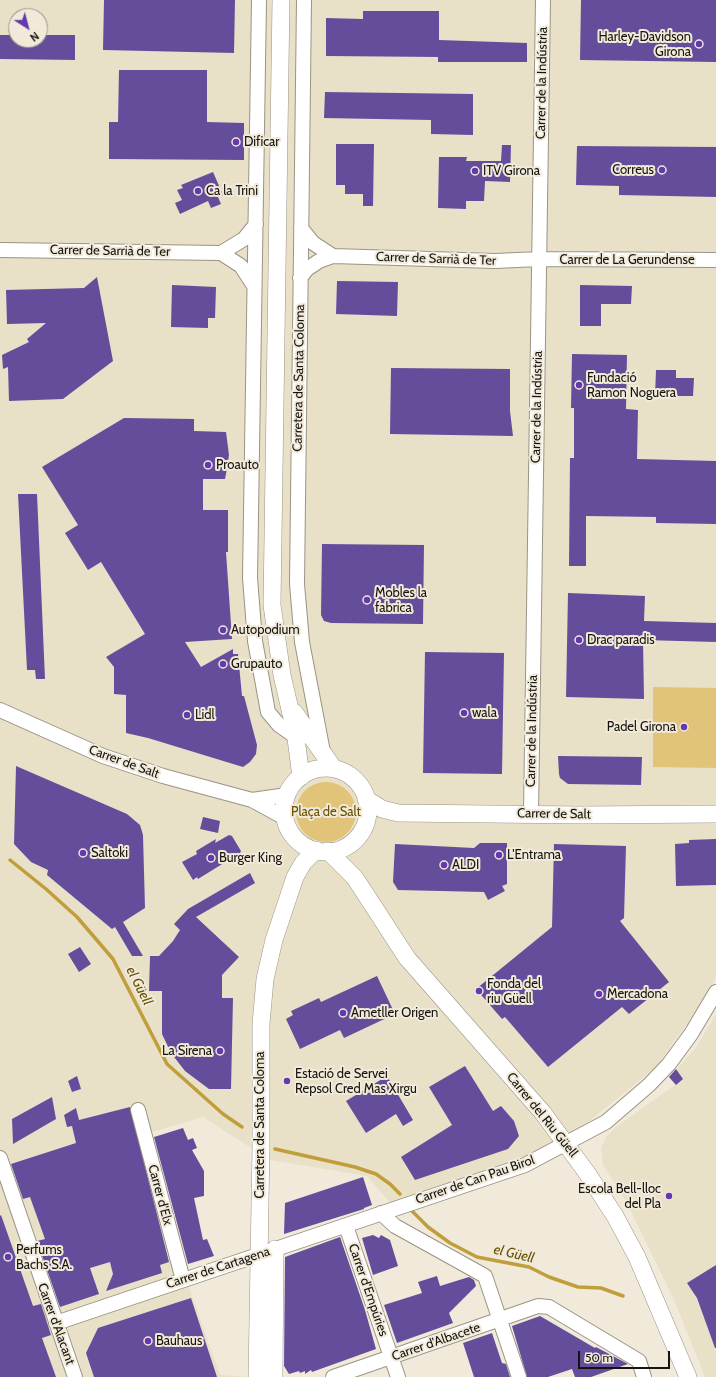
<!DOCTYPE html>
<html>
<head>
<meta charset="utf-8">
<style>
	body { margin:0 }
	#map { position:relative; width:716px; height:1377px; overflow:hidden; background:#f1eada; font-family:Cabin,sans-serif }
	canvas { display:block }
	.north { position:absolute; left:8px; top:8px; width:40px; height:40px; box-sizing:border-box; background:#f1eada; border:1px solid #999488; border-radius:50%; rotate:144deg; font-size:11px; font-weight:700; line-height:16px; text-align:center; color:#16140e }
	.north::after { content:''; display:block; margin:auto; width:14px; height:18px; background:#6338b0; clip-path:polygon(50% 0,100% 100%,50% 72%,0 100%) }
	.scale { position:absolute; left:578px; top:1351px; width:92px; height:18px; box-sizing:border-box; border:2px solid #16140e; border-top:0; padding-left:5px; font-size:12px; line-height:14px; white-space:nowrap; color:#16140e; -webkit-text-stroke:3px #f1eada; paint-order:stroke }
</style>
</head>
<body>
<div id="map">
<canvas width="716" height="1377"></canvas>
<div class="north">N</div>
<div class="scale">50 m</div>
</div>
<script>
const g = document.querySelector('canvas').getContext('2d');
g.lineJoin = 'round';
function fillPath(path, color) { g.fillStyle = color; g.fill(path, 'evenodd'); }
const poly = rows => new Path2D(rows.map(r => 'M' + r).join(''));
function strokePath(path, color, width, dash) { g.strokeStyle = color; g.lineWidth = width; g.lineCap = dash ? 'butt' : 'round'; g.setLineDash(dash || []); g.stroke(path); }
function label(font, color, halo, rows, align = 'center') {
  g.font = font + ' Cabin,sans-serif'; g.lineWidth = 4; g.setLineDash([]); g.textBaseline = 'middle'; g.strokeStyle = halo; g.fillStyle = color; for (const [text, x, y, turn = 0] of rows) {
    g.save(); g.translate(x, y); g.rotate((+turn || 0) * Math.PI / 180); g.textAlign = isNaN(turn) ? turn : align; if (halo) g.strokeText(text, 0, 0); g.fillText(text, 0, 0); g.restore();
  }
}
fillPath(poly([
	[0,0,716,0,716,977,702,1003,655,1068,562,1143,391,1204,367,1176,270,1160,203,1117,146,1134,183,1270,220,1375,253,1377,0,1377],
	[16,16,40,16,40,40,16,40],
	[716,1014,716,1377,705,1377,674,1300,628,1205,603,1165,601,1148,606,1137,616,1127,675,1085,669,1077,695,1049]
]), '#e9e0c8');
fillPath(poly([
	[653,687,716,688,716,768,653,767],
	'296 812a30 30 0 1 1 60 0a30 30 0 1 1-60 0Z'
]), '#e1c479');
strokePath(poly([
	[10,860,46,889,77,917,113,959,167,1064,223,1114,242,1127],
	[275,1149,355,1167,376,1174,390,1184,400,1194],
	[411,1210,428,1227,450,1243,477,1257,529,1267,549,1277,578,1287,601,1288,623,1296]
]), '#c19e3c', 3.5);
fillPath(poly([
	[104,0,235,0,234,53,103,50],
	[581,0,716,0,716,62,580,60],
	[363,11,439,11,439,40,527,43,527,62,438,62,438,57,326,56,326,18,363,19],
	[0,35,16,35,16,40,40,40,40,35,75,35,75,60,0,59],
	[119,70,207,70,207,122,244,123,244,160,109,159,109,122,118,122],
	[325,92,473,94,473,135,431,134,431,120,324,118],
	[336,144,374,144,373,206,363,206,363,194,345,194,345,185,336,185],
	[502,145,511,145,510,182,485,181,484,201,466,201,466,209,438,208,439,157,467,157,466,161,501,161],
	[577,146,716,147,716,197,619,195,619,186,576,185],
	[213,172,223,195,218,197,221,204,211,208,208,201,180,214,175,203,182,200,177,190,183,188,181,185],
	[97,277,113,361,63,399,9,401,8,367,3,369,2,355,29,342,27,339,46,323,7,324,6,290,84,288],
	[337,281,398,282,397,316,336,314],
	[172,285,216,287,215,318,208,318,208,328,171,327],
	[580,285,632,286,631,304,601,304,601,326,580,326],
	[572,354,627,355,626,409,638,410,637,459,716,461,716,524,656,523,656,517,586,516,586,566,569,566,570,458,574,458,574,408,571,408],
	[391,368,510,369,510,411,513,436,390,434],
	[656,370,676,370,676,378,694,378,693,396,655,396],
	[124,418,194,419,194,431,226,432,229,455,226,474,225,479,203,479,203,510,228,510,228,552,226,552,232,639,185,642,201,667,233,649,233,654,238,654,242,696,244,696,257,745,256,754,250,762,243,767,148,738,126,733,126,695,114,694,114,667,106,657,145,634,101,562,88,570,65,533,78,525,42,467],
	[18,494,37,494,45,679,36,679,35,670,27,670],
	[322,544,424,545,423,624,331,623,324,621,321,615],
	[568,593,645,596,644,621,716,623,716,642,643,640,644,699,566,697],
	[425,652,504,653,502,774,423,773],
	[558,756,642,757,641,785,568,784,560,778,559,774],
	[16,766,127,814,140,825,143,835,145,908,123,922,143,956,132,956,115,927,112,929,47,875,48,870,31,862,14,844],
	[203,817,220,821,218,833,200,829],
	[229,835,232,836,241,851,240,853,198,879,197,877,193,880,182,862,197,854,196,851,216,839,215,843],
	[716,839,716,885,676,886,675,844,689,843,689,840],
	[480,843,507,843,507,884,502,886,505,891,488,900,484,892,398,890,393,882,395,844,474,848],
	[554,844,626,846,624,918,620,921,669,982,629,1014,622,1007,548,1067,505,1017,502,1019,476,989,552,927],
	[250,873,255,883,196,917,239,957,222,975,222,998,233,998,231,1089,209,1089,185,1071,171,1053,162,1034,162,991,149,991,150,956,159,956,173,941,180,930,174,924,188,909],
	[80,947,91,964,79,972,68,954],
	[377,976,395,1014,344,1038,340,1030,300,1049,286,1019,293,1015,291,1011,319,998,321,1002],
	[465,1066,493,1111,501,1106,514,1121,519,1136,508,1149,415,1180,401,1157,452,1125,429,1087],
	[676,1069,683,1079,676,1085,669,1077],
	[77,1076,81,1089,72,1092,68,1081],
	[387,1076,413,1120,403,1126,396,1114,366,1133,346,1101],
	[52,1097,56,1119,13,1144,12,1119],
	[130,1107,169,1262,160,1265,162,1273,106,1291,113,1274,110,1262,90,1268,99,1294,60,1307,37,1241,45,1239,30,1197,23,1199,11,1164,76,1143,72,1126,67,1127,64,1115,76,1108,79,1120],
	[183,1128,188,1140,193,1138,197,1148,192,1150,204,1171,204,1196,194,1198,203,1240,207,1239,214,1256,188,1264,154,1137],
	[363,1177,372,1205,364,1208,364,1209,284,1234,285,1203],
	[1,1215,33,1306,41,1304,51,1335,42,1338,56,1377,0,1377,0,1216],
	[373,1235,379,1238,381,1235,390,1240,398,1266,373,1275,362,1238],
	[340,1237,365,1310,376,1349,312,1372,311,1370,305,1374,305,1371,300,1373,299,1371,289,1374,284,1366,285,1257],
	[716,1265,716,1348,715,1348,697,1298,687,1283],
	[437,1276,440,1286,469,1277,474,1280,476,1286,449,1313,453,1323,397,1343,384,1305,422,1293,418,1282],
	[191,1298,217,1377,94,1377,86,1353,98,1328],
	[540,1316,595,1348,596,1347,628,1364,591,1377,575,1377,572,1369,548,1377,527,1377,512,1326],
	[492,1333,502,1363,506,1364,510,1377,474,1377,463,1343]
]), '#644e9b');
const minor = poly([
	[259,0,250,578,255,641,268,712,279,725,296,737],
	[304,0,297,584,302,642,323,752],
	[301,228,313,243,333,256],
	[0,250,221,253,241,266,254,286],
	[221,253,244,239,256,224],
	[300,278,307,269,319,261,333,256,495,261,539,259,716,260],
	[0,710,103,756,163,776,252,800,285,818],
	[252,800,287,795],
	[531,814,543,0],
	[138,1110,183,1280],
	[0,1158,75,1377],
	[381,1213,395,1226,485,1276,519,1377],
	[346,1226,398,1377],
	[56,1323,525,1165,606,1122,649,1085,669,1064,691,1034,716,992],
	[333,1377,538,1306,549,1307,639,1361,644,1377]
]);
const tertiary = poly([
	[281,0,272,605,282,675,295,731,301,777],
	[294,712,334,769],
	'284 810a42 42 0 1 1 84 0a42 42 0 1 1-84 0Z',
	[366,799,382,809,398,813,581,815,716,814],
	[328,851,355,878,407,958,543,1113,587,1173,615,1216,637,1257,688,1377],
	[257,1377,261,1146,261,1024,265,979,274,940,295,877,303,863,316,850],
	[274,1377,275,1249]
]);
strokePath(minor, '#999484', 16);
strokePath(tertiary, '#999484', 18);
strokePath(minor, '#fff', 14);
strokePath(tertiary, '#fff', 17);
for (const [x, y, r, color] of [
	[699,44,4,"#6338b0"],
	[236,142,4,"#6338b0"],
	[662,170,4,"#6338b0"],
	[475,171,4,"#6338b0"],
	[198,191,4,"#6338b0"],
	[579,385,4,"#6338b0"],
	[208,465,4,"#6338b0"],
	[367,600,4,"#6338b0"],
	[223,630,4,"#6338b0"],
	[579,640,4,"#6338b0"],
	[223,664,4,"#6338b0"],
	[464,713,4,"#6338b0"],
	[187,715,4,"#6338b0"],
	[684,727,4,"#6338b0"],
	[83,853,4,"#6338b0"],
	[499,855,4,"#6338b0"],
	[211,858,4,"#6338b0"],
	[444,865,4,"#6338b0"],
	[479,991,4,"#6338b0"],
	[599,994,4,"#6338b0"],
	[343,1013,4,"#6338b0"],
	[220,1051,4,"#6338b0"],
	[287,1081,4,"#6338b0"],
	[669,1196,4,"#6338b0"],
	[8,1257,4,"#6338b0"],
	[148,1341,4,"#6338b0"]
]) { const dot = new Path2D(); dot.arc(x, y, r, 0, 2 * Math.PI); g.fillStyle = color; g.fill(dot); strokePath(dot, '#f1eada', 1.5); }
label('13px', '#16140e', '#f1eada', [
	["Harley-Davidson",691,37,"right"],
	["Girona",691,52,"right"],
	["Dificar",244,142],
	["Correus",654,170,"right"],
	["ITV Girona",483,171],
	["Ca la Trini",206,191],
	["Fundació",587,378],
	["Ramon Noguera",587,393],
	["Proauto",216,465],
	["Mobles la",375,593],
	["fabrica",375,608],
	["Autopodium",231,630],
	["Drac paradis",587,640],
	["Grupauto",231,664],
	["wala",472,713],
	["Lidl",195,715],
	["Padel Girona",676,727,"right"],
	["Saltoki",91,853],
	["L'Entrama",507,855],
	["Burger King",219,858],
	["ALDI",452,865],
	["Fonda del",487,984],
	["riu Güell",487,999],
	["Mercadona",607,994],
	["Ametller Origen",351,1013],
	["La Sirena",212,1051,"right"],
	["Estació de Servei",295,1074],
	["Repsol Cred Mas Xirgu",295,1089],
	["Escola Bell-lloc",661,1189,"right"],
	["del Pla",661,1204,"right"],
	["Perfums",16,1250],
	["Bachs S.A.",16,1265],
	["Bauhaus",156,1341]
], 'left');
label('13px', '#16140e', '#f1eada', [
	["Carrer de la Indústria",542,83,-89],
	["Carrer de Sarrià de Ter",110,251,1],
	["Carrer de Sarrià de Ter",436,259,2],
	["Carrer de La Gerundense",627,260],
	["Carretera de Santa Coloma",299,378,-89],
	["Carrer de la Indústria",537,407,-89],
	["Carrer de la Indústria",532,731,-89],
	["Carrer de Salt",124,762,20],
	["Carrer de Salt",554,814,1],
	["Carrer del Riu Güell",542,1115,51],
	["Carretera de Santa Coloma",260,1125,-90],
	["Carrer de Can Pau Birol",475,1180,-19],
	["Carrer d'Elx",160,1195,75],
	["Carrer de Cartagena",218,1268,-18],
	["Carrer d'Empúries",368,1290,71],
	["Carrer d'Alacant",56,1324,70],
	["Carrer d'Albacete",436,1342,-19]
]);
label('13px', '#685101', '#f1eada', [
	["Plaça de Salt",326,812]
]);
label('italic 14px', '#6a5203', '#f1eada', [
	["el Güell",139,986,63],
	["el Güell",514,1254,13]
]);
</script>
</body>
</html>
